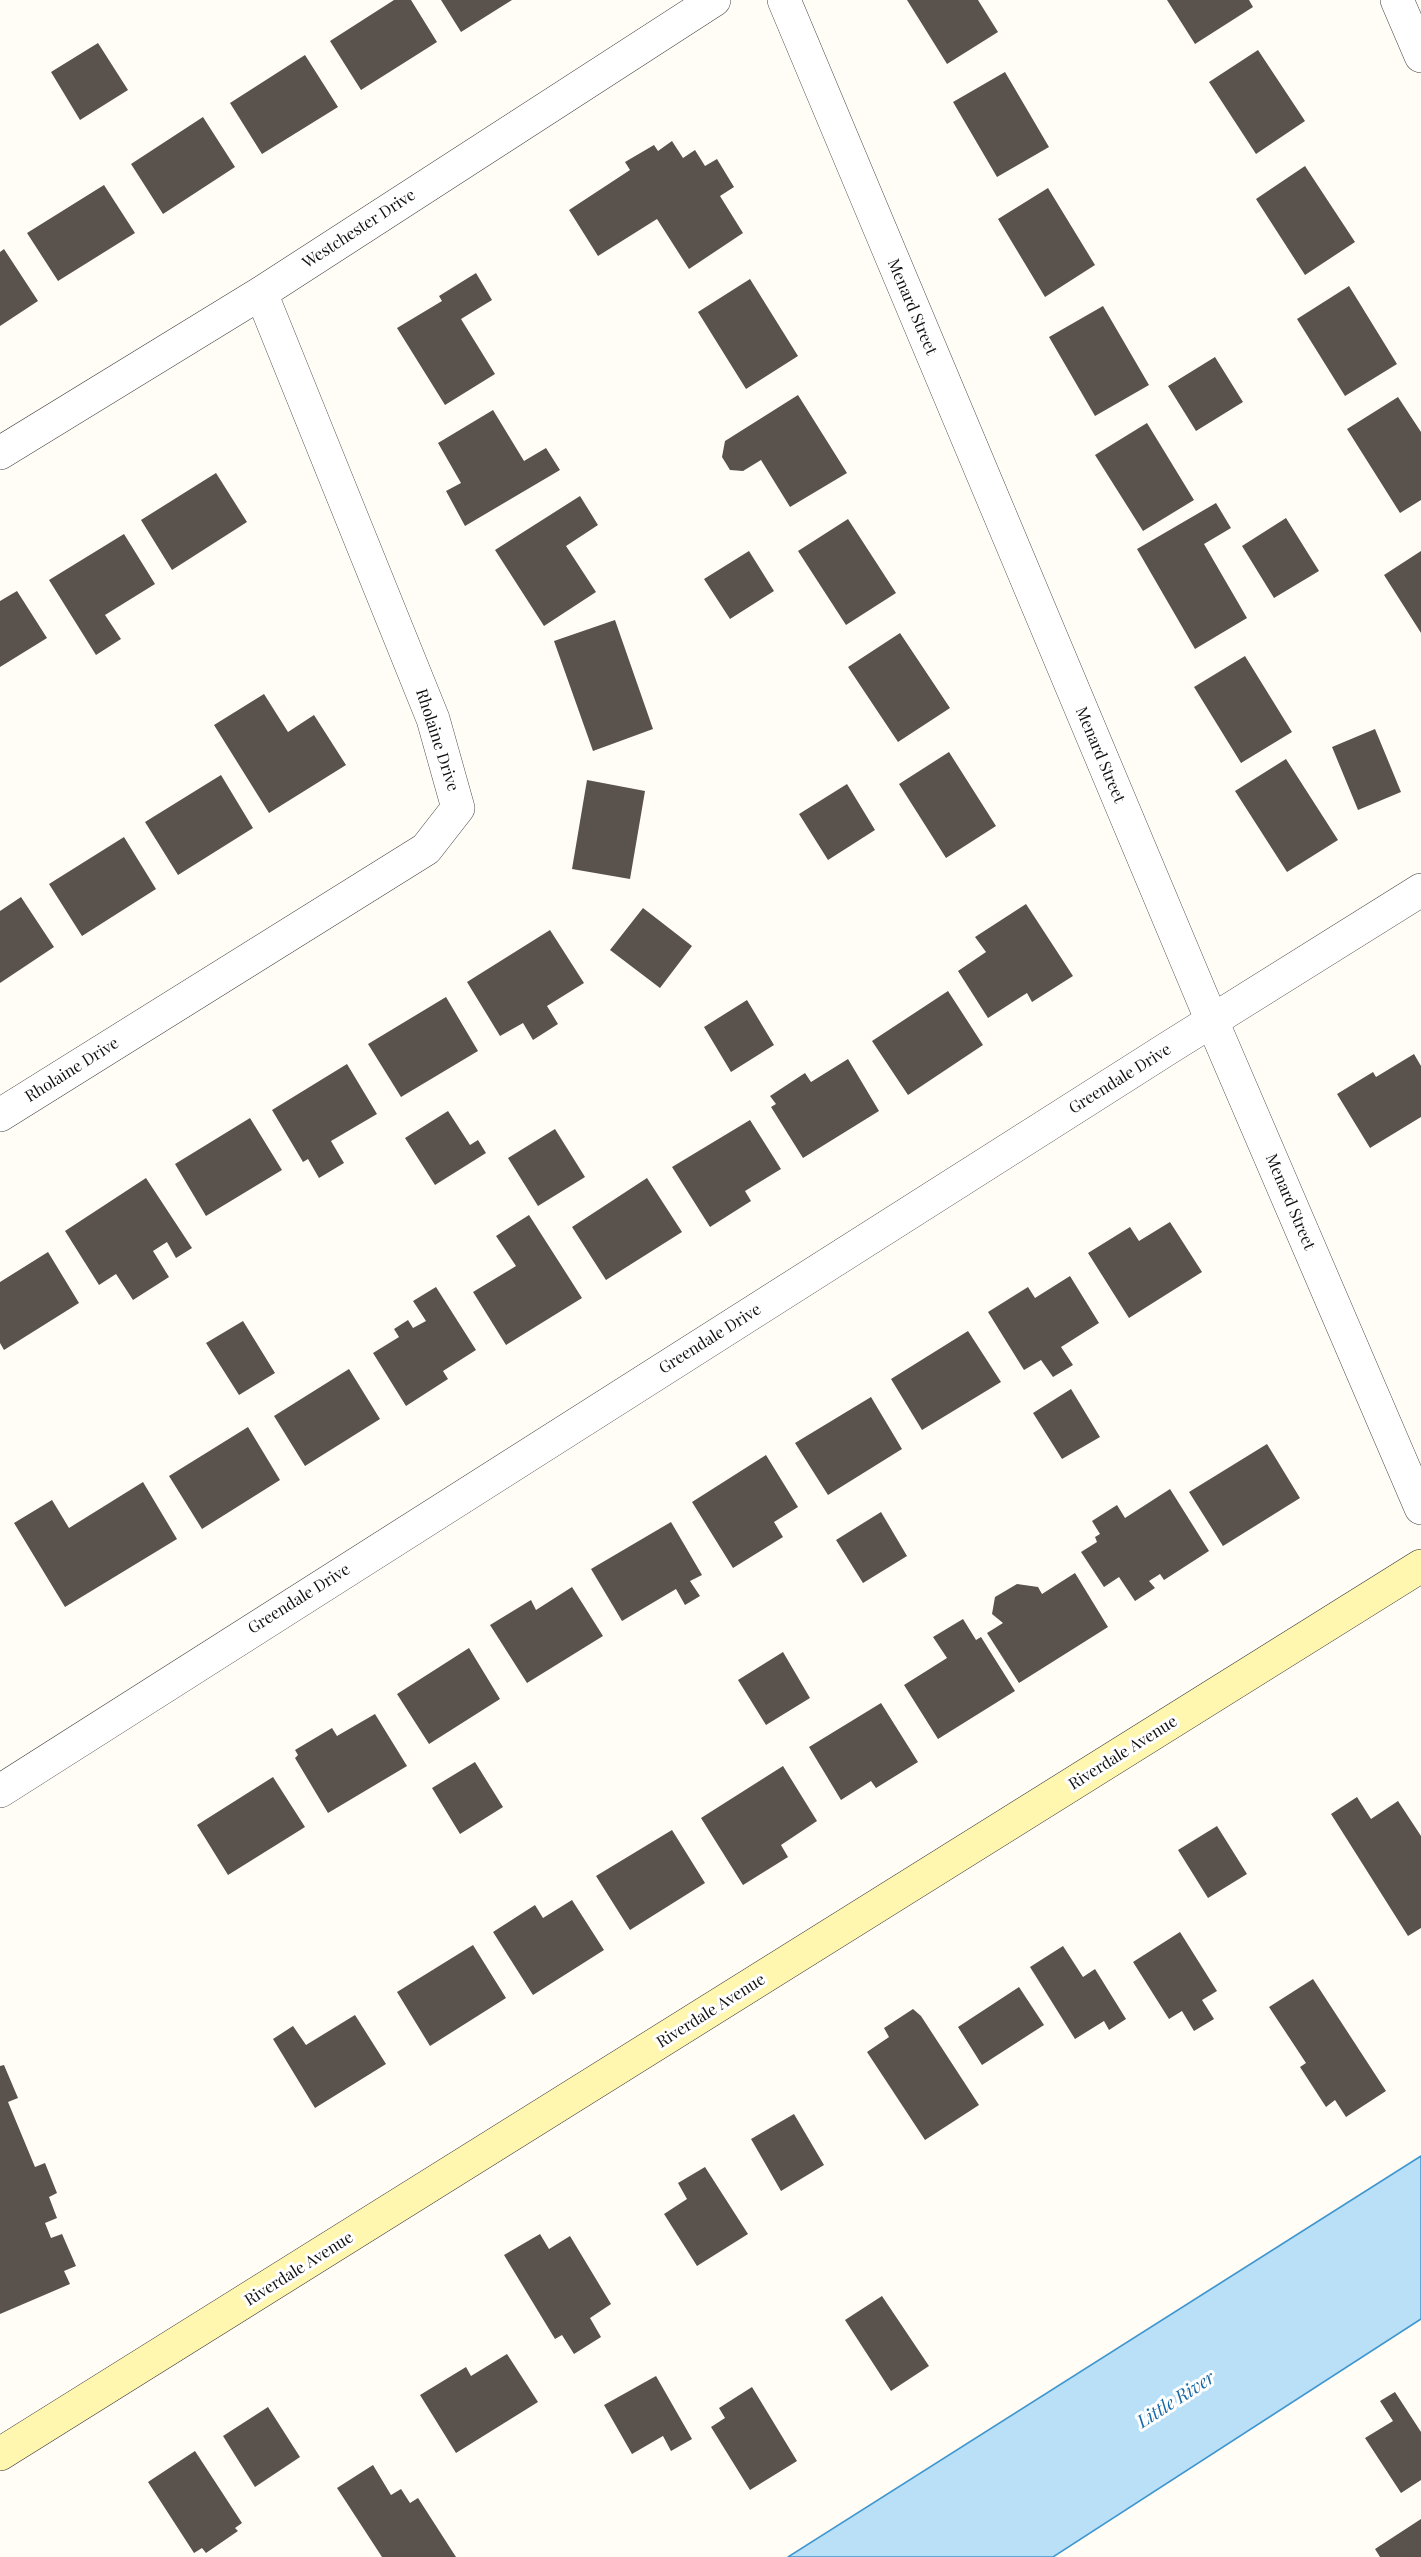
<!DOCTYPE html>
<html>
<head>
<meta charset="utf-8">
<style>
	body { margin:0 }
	canvas { display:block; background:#fffdf5 }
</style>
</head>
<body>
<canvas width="1421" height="2557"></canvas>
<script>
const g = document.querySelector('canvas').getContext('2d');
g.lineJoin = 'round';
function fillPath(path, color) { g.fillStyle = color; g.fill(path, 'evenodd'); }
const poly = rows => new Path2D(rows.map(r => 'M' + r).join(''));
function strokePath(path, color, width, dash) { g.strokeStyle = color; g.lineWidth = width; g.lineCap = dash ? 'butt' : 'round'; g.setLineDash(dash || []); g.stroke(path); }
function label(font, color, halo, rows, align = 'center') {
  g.font = font + ' "Playfair Display",serif'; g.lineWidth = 6; g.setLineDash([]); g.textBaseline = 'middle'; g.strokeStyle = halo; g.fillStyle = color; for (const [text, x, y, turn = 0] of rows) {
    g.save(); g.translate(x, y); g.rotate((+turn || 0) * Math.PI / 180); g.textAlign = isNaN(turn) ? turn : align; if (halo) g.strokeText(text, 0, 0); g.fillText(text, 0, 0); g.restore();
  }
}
const water = poly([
	[1421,2156,1421,2319,1053,2557,788,2557,1421,2156]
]);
fillPath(water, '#b9e0f7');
strokePath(water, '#3f96cf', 1.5);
fillPath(poly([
	[394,0,411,0,437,42,361,90,330,41],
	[441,0,512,0,461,32],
	[907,0,978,0,998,32,947,64],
	[1167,0,1249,0,1253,7,1195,44],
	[98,43,128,90,80,120,51,72],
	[1258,50,1305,121,1256,154,1209,82],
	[305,55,338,107,262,154,230,103],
	[1005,72,1049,147,997,177,953,102],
	[203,117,235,167,163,214,131,164],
	[672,141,683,158,695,150,705,166,717,159,734,187,720,196,743,233,689,269,657,219,598,256,569,210,630,170,625,162,654,145,658,151],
	[1305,166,1355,242,1305,275,1256,199],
	[104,185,135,233,58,281,27,233],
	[1048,188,1095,265,1045,297,998,219],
	[4,249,38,301,0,326,0,252],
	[476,273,492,300,461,319,495,374,445,405,397,328,442,301,439,296],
	[750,279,798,356,746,389,698,312],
	[1349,286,1397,364,1345,396,1297,319],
	[1103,306,1149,385,1095,416,1049,337],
	[1215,357,1243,402,1196,431,1168,386],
	[798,395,847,473,790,507,761,460,743,471,730,470,722,457,725,441],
	[1398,397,1421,432,1421,500,1400,513,1347,429],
	[493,410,524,461,546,448,560,470,465,526,446,491,461,483,438,443],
	[1147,423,1194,500,1143,531,1095,455],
	[216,473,247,522,172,570,141,520],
	[580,496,598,525,566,546,596,592,544,626,495,550],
	[1216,503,1231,528,1204,544,1247,618,1195,649,1137,549],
	[1286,518,1319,571,1274,598,1242,546],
	[848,519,896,593,846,625,798,551],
	[124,534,155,584,105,615,121,639,96,655,49,580],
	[749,551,774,591,730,619,704,579],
	[1421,551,1421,633,1384,575],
	[17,591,47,638,0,667,0,601],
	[615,620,653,729,593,751,554,641],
	[900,633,950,708,898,742,848,667],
	[1245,656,1292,732,1241,763,1194,687],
	[264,694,288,732,314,715,346,765,269,813,214,725],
	[1375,729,1401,792,1358,810,1332,747],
	[949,752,996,826,946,858,899,784],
	[1286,759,1338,840,1287,872,1235,791],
	[221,775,253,828,178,875,145,822],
	[587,780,645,791,630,879,572,869],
	[847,784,875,830,828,860,799,814],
	[124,837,156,889,82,936,49,884],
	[21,897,54,947,0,983,0,911],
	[1026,904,1073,976,1032,1002,1027,993,988,1018,958,971,986,952,975,937],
	[643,908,692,946,660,988,610,950],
	[550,930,584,983,547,1006,558,1024,533,1040,523,1023,500,1036,467,982],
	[948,991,983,1045,908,1095,872,1041],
	[446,997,478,1051,401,1097,368,1044],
	[747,1000,774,1045,731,1072,704,1027],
	[1414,1054,1421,1066,1421,1117,1370,1148,1337,1094,1373,1072,1376,1077],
	[848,1059,879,1111,803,1158,771,1107,776,1104,770,1096,805,1073,811,1082],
	[347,1064,377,1114,331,1141,344,1163,319,1178,308,1159,303,1162,272,1110],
	[448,1111,470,1145,478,1140,486,1153,435,1185,405,1138],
	[250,1118,282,1170,206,1216,175,1164],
	[750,1120,781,1169,745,1191,751,1201,710,1227,672,1167],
	[555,1129,585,1177,538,1206,508,1158],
	[146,1178,192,1248,176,1258,167,1242,153,1251,169,1277,133,1300,116,1274,99,1285,65,1231],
	[647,1178,682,1232,606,1280,572,1227],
	[529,1215,582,1298,506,1345,473,1292,516,1266,496,1236],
	[1170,1222,1202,1272,1129,1318,1088,1253,1130,1227,1139,1241],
	[48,1252,79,1303,4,1350,0,1343,0,1282],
	[1070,1276,1099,1323,1061,1347,1073,1365,1053,1377,1041,1360,1024,1370,988,1312,1028,1287,1035,1298],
	[436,1287,476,1350,443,1371,448,1379,406,1406,373,1353,399,1337,394,1329,408,1320,413,1328,426,1321,413,1301],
	[243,1321,275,1373,239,1395,206,1343],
	[968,1331,1001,1382,922,1430,891,1379],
	[349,1369,380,1419,305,1466,274,1416],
	[1071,1389,1100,1437,1062,1459,1033,1413],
	[871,1397,902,1449,828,1495,795,1443],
	[248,1427,280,1480,202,1529,169,1476],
	[1267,1444,1300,1498,1223,1546,1189,1492],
	[766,1455,798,1507,774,1522,783,1537,733,1568,692,1502],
	[143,1482,177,1539,65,1607,14,1523,52,1500,69,1528],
	[1170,1489,1209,1551,1164,1580,1160,1574,1149,1581,1155,1588,1135,1601,1119,1577,1104,1587,1081,1552,1097,1542,1095,1537,1100,1534,1092,1521,1117,1505,1125,1518],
	[881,1512,907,1556,863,1583,836,1540],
	[671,1522,702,1575,690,1581,700,1596,685,1605,676,1589,622,1621,591,1569],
	[1075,1573,1108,1627,1019,1683,987,1633,1003,1623,992,1614,995,1597,1017,1584,1038,1587,1042,1594],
	[572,1587,603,1636,527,1683,490,1625,531,1600,536,1610],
	[963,1619,976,1640,981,1637,1015,1691,938,1739,904,1685,947,1658,933,1637],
	[469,1648,500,1699,429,1744,397,1694],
	[783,1652,810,1698,766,1725,738,1680],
	[881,1703,918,1762,876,1788,871,1781,841,1800,809,1747],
	[375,1714,407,1766,328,1813,295,1758,298,1755,295,1750,332,1728,337,1736],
	[475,1762,503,1807,460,1834,432,1788],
	[783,1766,817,1821,781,1845,788,1857,743,1885,701,1818],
	[273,1777,305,1827,228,1875,197,1825],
	[1357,1797,1371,1819,1398,1801,1421,1836,1421,1928,1408,1936,1331,1814],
	[1217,1826,1247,1874,1208,1898,1178,1850],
	[672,1830,705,1883,630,1930,596,1876],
	[572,1900,604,1950,533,1995,493,1932,535,1905,543,1918],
	[1180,1932,1217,1991,1202,2000,1214,2019,1194,2031,1182,2011,1169,2019,1133,1962],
	[473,1945,506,1998,430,2046,397,1992],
	[1063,1946,1083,1977,1095,1969,1126,2019,1109,2030,1104,2021,1075,2039,1030,1967],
	[1313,1979,1386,2091,1346,2117,1335,2100,1326,2107,1300,2067,1306,2063,1269,2007],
	[1019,1987,1044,2025,982,2065,958,2027],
	[913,2009,921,2016,979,2105,925,2140,867,2052,889,2037,884,2028],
	[355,2015,386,2064,315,2108,273,2039,293,2026,306,2045],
	[4,2065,18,2098,8,2102,35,2167,45,2163,57,2193,49,2197,57,2218,45,2223,51,2238,62,2234,76,2266,64,2271,70,2284,0,2314,0,2066],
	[794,2114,824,2165,781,2191,751,2139],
	[705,2167,748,2234,697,2266,664,2214,687,2199,678,2183],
	[540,2234,549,2249,570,2236,611,2304,590,2318,601,2337,574,2354,562,2335,555,2339,504,2255],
	[882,2296,929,2366,891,2391,845,2320],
	[507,2354,538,2402,456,2453,420,2395,466,2367,471,2376],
	[656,2376,692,2439,671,2451,663,2436,632,2454,604,2405],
	[752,2387,797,2461,750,2490,711,2427,725,2418,719,2408],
	[1395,2392,1421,2432,1421,2480,1401,2493,1365,2438,1393,2421,1380,2401],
	[268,2407,300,2457,255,2487,223,2436],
	[195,2451,242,2523,235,2528,238,2531,206,2553,202,2548,194,2553,148,2482],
	[373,2465,391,2495,401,2489,410,2503,418,2498,456,2557,382,2557,337,2488],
	[1421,2519,1421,2557,1380,2557,1375,2549]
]), '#5a524d');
const street = poly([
	[784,0,1212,1021,1421,1508],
	[1397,0,1421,56],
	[0,453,261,293,714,0],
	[0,1115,426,849,458,808,433,719,261,293],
	[0,1791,1170,1047,1421,890]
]);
const secondary = poly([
	[0,2454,1421,1566]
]);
strokePath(street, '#444', 34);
strokePath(secondary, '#333', 34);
strokePath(street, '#fff', 33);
strokePath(secondary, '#fff6b0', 33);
label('16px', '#111', '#fff', [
	["Westchester Drive",359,229,-33],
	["Menard Street",912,307,67],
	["Rholaine Drive",437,740,72],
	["Menard Street",1100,755,67],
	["Rholaine Drive",72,1070,-32],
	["Greendale Drive",1120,1079,-32],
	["Menard Street",1290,1202,67],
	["Greendale Drive",710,1339,-32],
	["Greendale Drive",299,1599,-32],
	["Riverdale Avenue",1123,1753,-32],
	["Riverdale Avenue",711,2011,-32],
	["Riverdale Avenue",299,2269,-32]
]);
label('italic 18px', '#1768a6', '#fff', [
	["Little River",1176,2400,-33]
]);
</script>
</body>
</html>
